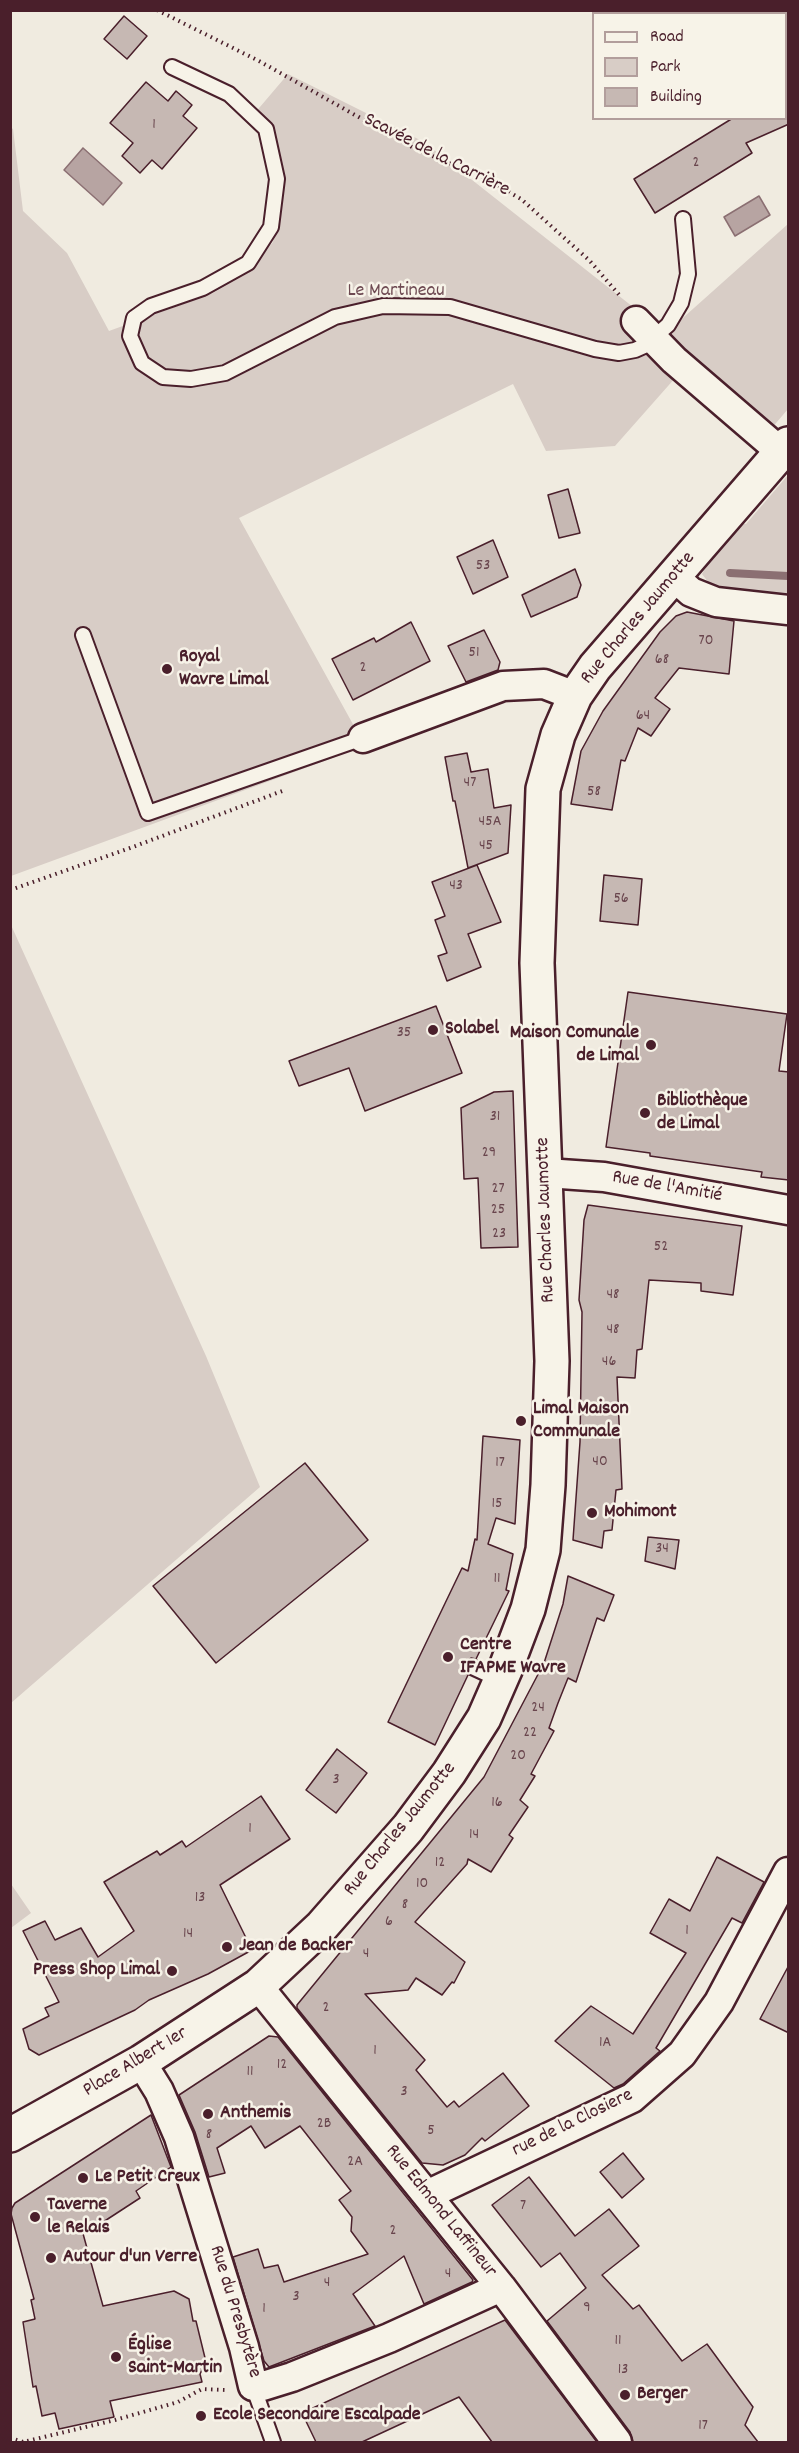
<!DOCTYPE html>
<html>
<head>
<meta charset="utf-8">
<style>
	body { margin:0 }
	#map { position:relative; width:799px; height:2453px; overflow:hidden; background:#f0ebe0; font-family:Dekko,sans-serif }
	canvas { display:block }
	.frame { position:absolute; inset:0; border:12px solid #4a1f2b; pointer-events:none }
	.legend { position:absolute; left:592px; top:12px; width:195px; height:108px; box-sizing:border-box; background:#f7f3e8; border:2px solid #b29e9c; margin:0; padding:8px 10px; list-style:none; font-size:18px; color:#4a1f2b }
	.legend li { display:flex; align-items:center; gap:12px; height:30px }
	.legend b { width:30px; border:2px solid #b29e9c }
</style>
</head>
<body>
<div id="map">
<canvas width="799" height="2453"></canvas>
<div class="frame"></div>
<ul class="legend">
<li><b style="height:8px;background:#f7f3e8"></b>Road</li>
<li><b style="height:16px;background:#d8cdc6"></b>Park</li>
<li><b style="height:16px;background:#c6b8b3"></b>Building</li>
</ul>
</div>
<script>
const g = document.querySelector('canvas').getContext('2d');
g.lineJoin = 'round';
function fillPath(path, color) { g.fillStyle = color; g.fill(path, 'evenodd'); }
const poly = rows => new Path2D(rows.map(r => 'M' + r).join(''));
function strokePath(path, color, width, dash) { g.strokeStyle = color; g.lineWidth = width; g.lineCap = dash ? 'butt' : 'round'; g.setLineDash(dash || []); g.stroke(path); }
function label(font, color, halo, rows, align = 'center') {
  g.font = font + ' Dekko,sans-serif'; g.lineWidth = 5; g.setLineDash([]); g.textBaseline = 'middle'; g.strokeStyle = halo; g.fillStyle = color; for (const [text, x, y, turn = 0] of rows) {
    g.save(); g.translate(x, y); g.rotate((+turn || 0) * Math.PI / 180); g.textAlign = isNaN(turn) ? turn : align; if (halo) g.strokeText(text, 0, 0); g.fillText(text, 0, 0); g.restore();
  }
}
fillPath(poly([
	[288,74,424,142,666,333,788,224,788,409,771,429,691,360,615,446,546,451,513,384,239,518,365,746,11,876,10,127,13,129,23,211,67,253,109,331,213,293,248,273,273,242,277,210,272,155,254,114],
	[788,475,788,599,715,591,702,574,731,523,746,524],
	[11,925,206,1356,260,1487,11,1703],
	[11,1884,31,1913,11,1928,10,1928]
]), '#d8cdc6');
const water = poly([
	[83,148,122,183,103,205,64,170,83,148],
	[759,196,770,215,735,236,724,217,759,196]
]);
fillPath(water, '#b7a4a2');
strokePath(water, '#8b6f72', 1.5);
strokePath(poly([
	[730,573,788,576]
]), '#8b6f72', 8);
const building = poly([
	[124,16,147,36,127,59,104,39,124,16],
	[146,82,168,101,176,91,192,105,183,116,197,128,162,169,152,160,140,173,122,156,133,143,110,123,146,82],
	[733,118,789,118,789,124,746,143,752,153,655,213,634,179,733,118],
	[568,489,580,533,559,538,548,495,568,489],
	[493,540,508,577,473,594,457,557,493,540],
	[575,569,581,585,577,597,531,617,522,595,575,569],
	[687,612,734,621,729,674,679,668,655,698,670,709,651,736,638,728,625,761,621,760,612,810,571,804,581,751,603,711,660,632,676,616,687,612],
	[411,622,430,661,353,700,332,659,374,638,376,642,411,622],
	[484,630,500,662,498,670,466,682,448,646,484,630],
	[467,753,471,772,488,769,494,808,511,805,508,853,468,868,455,801,453,801,445,757,467,753],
	[477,865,501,922,468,934,481,967,447,981,438,956,447,953,435,920,445,916,432,882,477,865],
	[604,875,642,879,638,925,600,921,604,875],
	[628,992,787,1014,779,1071,789,1072,789,1180,761,1177,762,1172,650,1156,650,1153,606,1147,628,992],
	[436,1006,462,1073,365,1111,349,1068,299,1086,289,1061,436,1006],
	[513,1091,518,1247,481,1248,478,1178,464,1179,461,1108,494,1092,513,1091],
	[588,1205,742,1226,733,1295,701,1291,701,1283,649,1280,642,1349,637,1350,635,1378,617,1377,622,1489,616,1490,612,1530,604,1531,602,1548,573,1540,580,1442,582,1312,579,1300,584,1220,588,1205],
	[483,1436,520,1440,515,1524,496,1518,488,1544,513,1554,506,1590,509,1591,476,1659,471,1658,464,1663,463,1668,468,1675,435,1745,388,1722,462,1568,468,1571,475,1539,477,1540,483,1436],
	[305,1463,368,1540,216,1663,153,1586,305,1463],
	[648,1537,679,1540,675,1569,645,1561,648,1537],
	[568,1576,614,1595,604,1621,597,1618,576,1682,568,1678,558,1703,549,1728,554,1731,531,1774,535,1776,520,1800,528,1807,509,1835,513,1838,491,1872,468,1859,467,1864,415,1922,465,1962,454,1983,452,1982,442,1995,416,1978,408,1990,365,1994,425,2060,416,2070,447,2107,454,2101,459,2107,503,2073,529,2106,485,2141,482,2138,465,2155,443,2165,422,2163,297,2008,297,2005,484,1777,544,1663,563,1604,568,1576],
	[337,1749,367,1773,336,1813,306,1790,337,1749],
	[261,1796,290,1839,220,1885,252,1950,208,1974,149,2000,135,2010,39,2055,29,2049,23,2029,49,2016,45,2008,59,2002,23,1931,45,1921,55,1940,81,1928,98,1957,134,1931,104,1882,157,1851,160,1855,182,1841,186,1847,261,1796],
	[717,1857,764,1882,742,1923,732,1918,656,2048,660,2051,623,2084,614,2088,555,2041,591,2006,633,2034,686,1953,650,1933,669,1899,690,1911,717,1857],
	[789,1965,789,2033,760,2019,789,1965],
	[269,2036,278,2037,473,2280,472,2282,424,2304,404,2256,353,2294,375,2326,269,2367,264,2361,233,2257,258,2249,264,2268,278,2265,284,2282,368,2254,351,2231,352,2217,339,2200,351,2191,300,2126,265,2148,251,2126,217,2148,225,2173,209,2177,195,2132,179,2095,269,2036],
	[151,2115,171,2167,136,2191,140,2198,97,2226,82,2230,103,2306,174,2291,189,2299,193,2321,196,2321,206,2362,200,2374,202,2382,110,2401,114,2417,59,2429,55,2413,42,2416,36,2386,33,2387,23,2322,35,2319,31,2300,34,2299,11,2214,12,2208,15,2203,151,2115],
	[623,2153,644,2179,622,2198,600,2172,623,2153],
	[529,2177,575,2236,609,2209,639,2246,602,2275,633,2309,639,2305,682,2361,707,2344,753,2407,745,2425,758,2442,633,2442,630,2432,547,2321,586,2288,560,2253,541,2267,492,2205,529,2177],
	[505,2320,597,2442,492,2442,459,2397,362,2442,316,2442,302,2413,505,2320]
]);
fillPath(building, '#c6b8b3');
strokePath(building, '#4a1f2b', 1.5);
const lane = poly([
	[172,67,229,94,266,129,277,179,271,227,248,263,203,288,151,306,134,318,130,336,142,363,163,377,191,379,225,373,335,317,383,306,450,307,595,349,619,353,635,350,644,346,668,325,681,303,688,274,683,219],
	[83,635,148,813,363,738],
	[472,1667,500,1680],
	[253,2386,273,2442]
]);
const street = poly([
	[636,321,674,360,781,452],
	[673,576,691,592,716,602,788,610],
	[363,738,503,686,544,684,575,696],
	[546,1173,604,1177,788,1210],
	[258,1986,501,2287,617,2442],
	[141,2062,159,2091,179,2137,244,2347,253,2386,263,2386,292,2377,389,2338,501,2287],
	[427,2195,632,2098,682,2054,719,2002,788,1872]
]);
const secondary = poly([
	[10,2135,141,2062,258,1986,322,1926,408,1828,449,1773,484,1718,505,1670,528,1609,543,1550,548,1485,552,1361,537,963,543,789,558,735,575,696,595,667,788,444]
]);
strokePath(lane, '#4a1f2b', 18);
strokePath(street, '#4a1f2b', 33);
strokePath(secondary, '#4a1f2b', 38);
strokePath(poly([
	[157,10,259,61,412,147,490,181,521,199,589,260,621,297],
	[10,890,130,848,285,790],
	[10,2438,23,2442,115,2420,178,2402,202,2389,226,2390]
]), '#4a1f2b', 4, [1.5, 4.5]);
strokePath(lane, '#f7f3e8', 14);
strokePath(street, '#f7f3e8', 28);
strokePath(secondary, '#f7f3e8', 33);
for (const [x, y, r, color] of [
	[167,669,6,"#4a1f2b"],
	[433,1030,6,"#4a1f2b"],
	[651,1045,6,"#4a1f2b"],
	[645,1113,6,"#4a1f2b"],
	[521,1421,6,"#4a1f2b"],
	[592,1513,6,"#4a1f2b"],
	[448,1657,6,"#4a1f2b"],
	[227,1947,6,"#4a1f2b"],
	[172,1971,6,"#4a1f2b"],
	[208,2114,6,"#4a1f2b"],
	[83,2178,6,"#4a1f2b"],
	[35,2217,6,"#4a1f2b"],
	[51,2258,6,"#4a1f2b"],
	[116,2357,6,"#4a1f2b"],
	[625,2395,6,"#4a1f2b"],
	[201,2416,6,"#4a1f2b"]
]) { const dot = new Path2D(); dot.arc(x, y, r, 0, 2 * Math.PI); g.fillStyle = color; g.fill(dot); strokePath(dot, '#f7f3e8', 2); }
label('16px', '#69454d', null, [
	["1",154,126],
	["2",696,164],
	["53",483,567],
	["70",706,642],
	["51",474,654],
	["68",662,661],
	["2",363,669],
	["64",643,717],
	["47",470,784],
	["58",594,793],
	["45A",490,823],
	["45",486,847],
	["43",456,887],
	["56",621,900],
	["35",404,1034],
	["31",495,1118],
	["29",489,1154],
	["27",498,1190],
	["25",498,1211],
	["23",499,1235],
	["52",661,1248],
	["48",613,1296],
	["48",613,1331],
	["46",609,1363],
	["40",600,1463],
	["17",500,1464],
	["15",497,1505],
	["34",662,1550],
	["11",497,1580],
	["24",538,1709],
	["22",530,1734],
	["20",518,1757],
	["3",336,1781],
	["16",497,1804],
	["1",250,1830],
	["14",474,1836],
	["12",440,1864],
	["10",422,1885],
	["13",200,1899],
	["8",405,1906],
	["6",389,1923],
	["1",687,1932],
	["14",188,1935],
	["4",366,1955],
	["2",326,2009],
	["1A",605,2044],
	["1",375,2052],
	["12",282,2066],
	["11",250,2073],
	["3",404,2093],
	["2B",324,2125],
	["5",431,2132],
	["8",209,2136],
	["2A",355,2163],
	["7",523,2207],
	["2",393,2232],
	["4",448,2275],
	["4",327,2284],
	["3",296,2298],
	["9",587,2309],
	["1",264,2310],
	["11",618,2342],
	["13",623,2371],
	["17",703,2427]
]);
label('20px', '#4a1f2b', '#f7f3e8', [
	["Scavée de la Carrière",436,156,27],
	["Rue Charles Jaumotte",639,619,-50],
	["Rue de l'Amitié",667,1188,10],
	["Rue Charles Jaumotte",547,1220,-92],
	["Rue Charles Jaumotte",401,1830,-51],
	["Place Albert 1er",136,2063,-31],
	["rue de la Closiere",573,2124,-26],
	["Rue Edmond Laffineur",440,2212,51],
	["Rue du Presbytère",234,2312,73]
]);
label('20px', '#6e4a52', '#f7f3e8', [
	["Le Martineau",396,292]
]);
label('bold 20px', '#4a1f2b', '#f7f3e8', [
	["Royal",179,658],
	["Wavre Limal",179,681],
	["Solabel",445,1030],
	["Maison Comunale",639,1034,"right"],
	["de Limal",639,1057,"right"],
	["Bibliothèque",657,1102],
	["de Limal",657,1125],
	["Limal Maison",533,1410],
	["Communale",533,1433],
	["Mohimont",604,1513],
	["Centre",460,1646],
	["IFAPME Wavre",460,1669],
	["Jean de Backer",239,1947],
	["Press Shop Limal",160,1971,"right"],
	["Anthemis",220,2114],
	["Le Petit Creux",95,2178],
	["Taverne",47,2206],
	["le Relais",47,2229],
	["Autour d'un Verre",63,2258],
	["Église",128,2346],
	["Saint-Martin",128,2369],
	["Berger",637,2395],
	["Ecole Secondaire Escalpade",213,2416]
], 'left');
</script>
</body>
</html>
